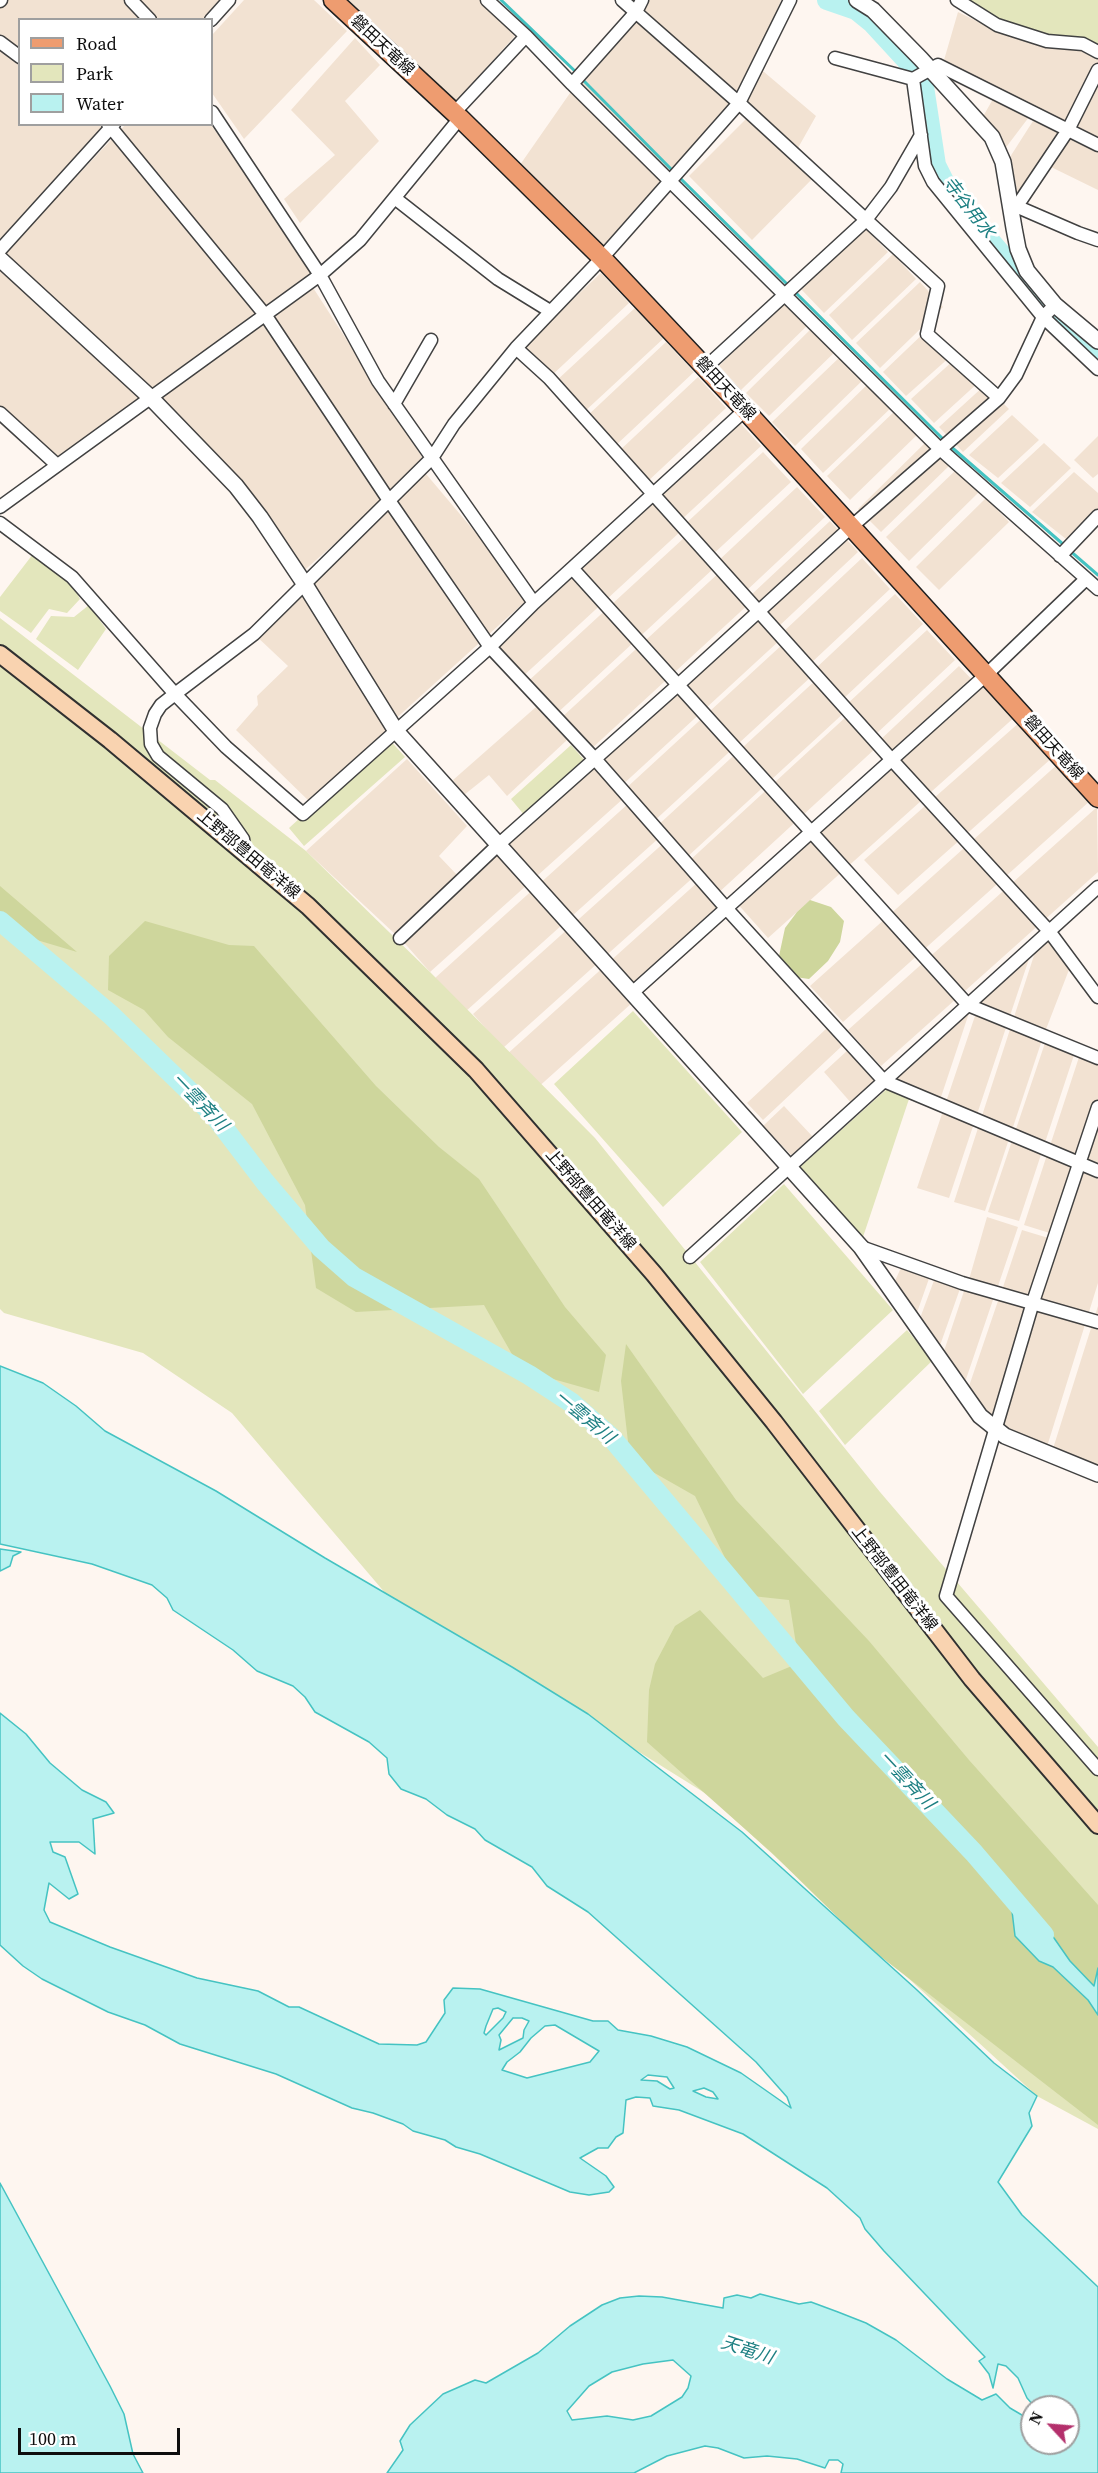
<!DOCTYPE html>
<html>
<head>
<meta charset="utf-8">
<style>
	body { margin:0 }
	#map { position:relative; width:1098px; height:2473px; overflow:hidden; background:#fef6f0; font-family:"Source Serif 4",serif }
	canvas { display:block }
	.legend { position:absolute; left:18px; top:18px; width:195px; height:108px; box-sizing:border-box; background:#fff; border:2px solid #9f9f9f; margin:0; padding:8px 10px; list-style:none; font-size:18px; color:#0e0e0e }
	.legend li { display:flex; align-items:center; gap:12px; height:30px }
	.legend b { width:30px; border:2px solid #9f9f9f }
	.north { position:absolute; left:1020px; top:2395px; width:60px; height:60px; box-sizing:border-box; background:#fff; border:2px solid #9f9f9f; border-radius:50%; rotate:296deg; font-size:16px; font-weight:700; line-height:24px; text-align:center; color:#0e0e0e }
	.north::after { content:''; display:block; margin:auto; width:21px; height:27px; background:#b4306c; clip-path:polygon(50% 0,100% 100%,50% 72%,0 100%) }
	.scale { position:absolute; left:18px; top:2428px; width:162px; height:27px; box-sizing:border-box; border:3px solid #0e0e0e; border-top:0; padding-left:8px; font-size:18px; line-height:21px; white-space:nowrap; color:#0e0e0e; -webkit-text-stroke:4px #fff; paint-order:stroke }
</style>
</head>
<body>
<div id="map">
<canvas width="1098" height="2473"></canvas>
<ul class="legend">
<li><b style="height:8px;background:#ee9c70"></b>Road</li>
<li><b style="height:16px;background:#e3e6bc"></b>Park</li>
<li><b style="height:16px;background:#b9f2f0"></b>Water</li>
</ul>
<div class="north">N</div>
<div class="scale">100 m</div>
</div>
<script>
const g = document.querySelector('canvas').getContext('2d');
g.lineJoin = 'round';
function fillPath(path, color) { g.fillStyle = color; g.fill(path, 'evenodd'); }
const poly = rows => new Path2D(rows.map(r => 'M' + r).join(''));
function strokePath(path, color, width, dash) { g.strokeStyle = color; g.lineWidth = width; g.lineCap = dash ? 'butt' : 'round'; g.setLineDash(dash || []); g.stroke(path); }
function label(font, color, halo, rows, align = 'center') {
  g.font = font + ' "Source Serif 4","Noto Sans JP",serif'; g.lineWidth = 6; g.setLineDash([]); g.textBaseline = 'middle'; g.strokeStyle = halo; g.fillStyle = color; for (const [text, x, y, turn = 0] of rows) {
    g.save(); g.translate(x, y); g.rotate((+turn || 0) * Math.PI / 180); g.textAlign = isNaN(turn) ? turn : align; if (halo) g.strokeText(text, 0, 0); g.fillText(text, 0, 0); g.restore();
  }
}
fillPath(poly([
	[0,0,229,0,211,19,20,20,20,124,117,125,18,239,125,125,211,125,320,275,310,283,426,463,421,468,530,597,391,723,396,731,313,805,236,730,258,705,257,696,288,666,254,634,413,475,299,575,224,473,145,403,57,465,0,413],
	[244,0,314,0,347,31,244,139,212,93,212,35],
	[341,0,487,0,520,30,450,109],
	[622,0,781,0,743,92,757,66,816,116,794,155,738,103,607,251,515,172,593,60,636,12],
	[958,12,1003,34,1072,43,1098,56,1098,145,942,67],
	[355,38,380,65,345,101,379,141,300,223,284,199,335,155,291,110],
	[993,99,1029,117,1004,150,981,120],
	[746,119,816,175,752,240,689,176],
	[1033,121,1062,133,1018,195,1010,157],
	[1071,138,1098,151,1098,190,1051,167],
	[865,228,888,252,824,313,801,289],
	[893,254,916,279,852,340,829,315],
	[601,273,629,303,549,378,521,348],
	[920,282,943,307,880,368,856,343],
	[789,298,812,321,741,390,719,366],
	[636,307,664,338,583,413,555,382],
	[816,324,839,348,769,416,746,393],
	[928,329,951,356,906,396,883,372],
	[666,342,694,372,614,447,586,417],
	[843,354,866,377,795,446,772,422],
	[955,359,980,381,934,423,911,399],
	[698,377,726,408,646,483,618,452],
	[871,381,894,405,823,473,801,449],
	[985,385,1009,409,963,452,939,427],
	[898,408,920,432,850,500,827,476],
	[733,415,761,446,680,521,652,490],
	[1012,415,1039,440,998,478,969,455],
	[1098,436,1098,474,1093,478,1074,460],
	[928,440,951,464,881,532,858,509],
	[1044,443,1071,468,1030,507,1001,483],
	[763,452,791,482,710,557,682,527],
	[957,469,979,492,909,561,886,537],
	[1074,472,1098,493,1098,513,1066,539,1032,512],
	[797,487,825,517,745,592,717,562],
	[986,498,1009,522,939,590,916,567],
	[652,499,681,531,520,679,490,647],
	[830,521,858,552,778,627,750,596],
	[685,537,714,568,553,717,524,685],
	[862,558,890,589,810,664,782,633],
	[722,570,751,602,590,750,561,718],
	[895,594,923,624,843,699,815,669],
	[751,608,780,640,619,788,590,756],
	[927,630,955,660,875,735,846,705],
	[784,643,813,675,652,823,623,791],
	[959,666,977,685,984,679,1017,715,768,938,735,901,895,759,879,741],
	[817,679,846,711,685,859,688,862,848,715,877,747,716,895,697,874,503,1048,473,1014,667,840,656,827],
	[536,707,567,740,507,796,489,775,464,795,453,780],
	[1021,721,1053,757,898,895,864,860],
	[407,759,467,826,439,856,458,876,395,934,306,851],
	[594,763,625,797,430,972,400,938],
	[1059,763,1091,800,843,1022,810,986],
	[629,803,660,837,465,1012,435,978],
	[1097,807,1098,872,881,1066,848,1030],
	[699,881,730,915,535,1090,505,1056],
	[1051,935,1072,962,1043,1037,985,1211,954,1202,1039,940],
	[1032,950,949,1198,917,1188,977,1010,971,1007,939,1103,888,1081],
	[827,1028,843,1045,763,1120,747,1103],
	[1047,1037,1076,1049,1019,1221,988,1212],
	[849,1049,877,1081,852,1104,824,1072],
	[1081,1051,1098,1058,1098,1100,1056,1235,1024,1225],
	[784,1106,813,1137,793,1157,763,1126],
	[1098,1117,1098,1283,1045,1453,998,1434],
	[987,1217,1018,1227,996,1292,968,1283],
	[1022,1230,1055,1240,1029,1302,1001,1293],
	[903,1263,931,1273,914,1321,891,1290],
	[936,1275,962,1283,937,1354,919,1321],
	[966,1285,995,1294,962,1391,941,1360],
	[1000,1295,1028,1304,989,1425,966,1395],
	[1098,1306,1098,1474,1051,1455]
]), '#f2e2d2');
fillPath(poly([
	[958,0,1098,0,1098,53,1010,30],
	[33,554,66,573,80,599,67,613,49,609,31,633,0,611,0,597],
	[89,605,106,629,78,670,36,639,51,616,74,617],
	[0,618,210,780,215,780,306,851,430,972,595,1138,880,1492,1098,1747,1098,2129,1037,2096,708,1795,386,1594,232,1413,143,1353,4,1313,0,1309],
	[388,738,405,757,304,846,289,828],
	[571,745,586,762,525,816,511,799],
	[633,1011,742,1132,663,1207,554,1084],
	[888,1088,909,1099,863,1237,800,1167],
	[784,1184,893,1310,803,1394,700,1262],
	[907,1330,933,1360,845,1445,819,1411]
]), '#e3e6bc');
fillPath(poly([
	[0,886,77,952,0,929],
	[810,900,831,907,844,921,840,942,828,961,809,979,795,977,779,956,785,928,797,912],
	[145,921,229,945,254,946,376,1086,439,1147,479,1179,565,1307,606,1355,599,1392,521,1370,484,1305,356,1312,316,1288,305,1205,252,1104,168,1037,144,1010,108,990,109,956],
	[626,1344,736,1500,869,1641,969,1760,1098,1905,1098,2125,867,1946,772,1853,647,1742,649,1690,655,1664,675,1626,700,1610,763,1678,799,1663,789,1600,743,1595,695,1496,630,1459,621,1381]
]), '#ced69c');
const water = poly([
	[0,1366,43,1383,76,1406,105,1431,216,1491,325,1558,512,1667,588,1714,742,1832,917,1990,994,2063,1037,2096,1029,2113,1032,2126,998,2182,1022,2215,1098,2287,1098,2473,841,2473,843,2464,838,2460,829,2460,825,2468,797,2459,767,2456,744,2458,718,2448,705,2446,667,2456,634,2473,387,2473,403,2450,400,2441,410,2425,443,2394,475,2380,486,2383,538,2353,570,2326,602,2305,620,2298,639,2296,662,2297,723,2308,724,2298,737,2295,751,2298,760,2294,799,2304,811,2302,838,2312,866,2323,896,2340,947,2379,982,2400,996,2394,1010,2408,1032,2421,1032,2443,1068,2443,1068,2407,1035,2407,1027,2398,1018,2378,1006,2366,998,2364,993,2388,989,2374,979,2361,985,2357,884,2251,865,2229,860,2218,827,2188,743,2134,679,2110,653,2106,650,2098,636,2097,626,2100,623,2133,616,2137,608,2148,598,2148,580,2158,606,2176,614,2187,609,2192,589,2195,570,2192,480,2154,456,2147,445,2140,413,2131,403,2124,373,2113,352,2108,276,2074,180,2044,145,2025,108,2012,42,1979,23,1966,0,1945,0,1713,26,1734,50,1763,82,1790,106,1802,114,1813,93,1819,95,1854,79,1842,50,1842,53,1852,65,1857,78,1894,69,1899,49,1883,44,1910,50,1922,110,1947,197,1978,258,1991,289,2007,299,2007,379,2044,417,2045,426,2042,445,2013,444,2000,453,1988,480,1989,593,2021,608,2021,618,2030,651,2036,687,2047,741,2073,791,2108,787,2097,756,2062,588,1912,547,1886,532,1867,485,1840,475,1829,447,1815,426,1799,401,1789,389,1774,387,1758,369,1742,315,1712,305,1697,293,1686,257,1671,233,1650,173,1610,167,1598,152,1585,92,1564,0,1544,0,1366],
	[498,2008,506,2012,503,2018,486,2035,484,2033,486,2026,493,2009,498,2008],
	[513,2018,522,2018,529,2021,524,2030,523,2038,499,2050,501,2040,499,2035,513,2018],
	[555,2025,599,2051,590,2062,527,2078,502,2070,507,2062,520,2052,531,2038,545,2026,555,2025],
	[648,2075,667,2077,674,2088,670,2089,657,2081,641,2080,648,2075],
	[704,2088,713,2092,718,2099,706,2097,693,2091,704,2088],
	[673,2360,691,2376,688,2388,682,2397,651,2416,633,2420,607,2416,572,2420,567,2411,589,2386,612,2372,643,2364,673,2360],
	[0,1549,21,1552,13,1556,10,1566,0,1571,0,1549],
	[1012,1911,1017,1911,1035,1920,1054,1938,1070,1961,1094,1986,1098,1968,1098,2015,1088,2000,1053,1967,1039,1961,1015,1936,1012,1911],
	[0,2183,110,2386,124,2414,133,2454,143,2473,0,2473,0,2183]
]);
fillPath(water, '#b9f2f0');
strokePath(water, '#45c3c2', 1.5);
strokePath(poly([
	[501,0,578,74],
	[582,79,674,172],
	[679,177,789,286],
	[794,291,945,441],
	[949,445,1064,545],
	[1069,550,1098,575]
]), '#45c3c2', 3);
strokePath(poly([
	[827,0,856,10,872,23,918,73,923,80,936,165,946,185,987,237,1060,322,1098,353],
	[0,921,111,1015,214,1115,265,1182,321,1248,354,1277,529,1375,572,1403,611,1437,846,1718,974,1853,1044,1935]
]), '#b9f2f0', 20);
const minor = poly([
	[131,0,150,20],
	[487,0,526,36,572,84,940,449,1098,589],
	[622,0,739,103,938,286,927,334,999,398],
	[957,0,997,25,1047,41,1083,44,1098,52],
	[0,1,1,0],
	[211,20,229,0],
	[0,42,20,57],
	[835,58,913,79],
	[572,84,636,12,642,0],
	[212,112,320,275,378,381,534,603],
	[454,113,526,36],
	[108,124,266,316,388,499,490,647,595,759,726,908,884,1081,1098,1171],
	[1098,145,938,65,913,79,925,166,933,182,1043,317,1098,369],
	[396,199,498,279,550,311],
	[1011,204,1078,233,1098,240],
	[1017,206,1068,130,1098,70],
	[0,250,114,124],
	[516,348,549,378,892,760,1049,931,1098,997],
	[705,368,865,221,891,187,921,135],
	[394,404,431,340],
	[0,413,57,465],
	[0,507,320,275,360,240,460,118],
	[0,523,72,577,175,694,226,747,303,814,490,647,534,603,745,410],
	[1060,556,1098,516],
	[573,569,968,1005,1098,1058],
	[245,852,243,839,222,809,158,756,151,744,150,728,155,714,161,705,175,694,254,634,432,458,454,424,516,348,602,258,739,103,790,0],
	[400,938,498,845,678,685,851,527,999,398,1016,375,1043,317,1055,305],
	[632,993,986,675,1086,579],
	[1098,1107,1033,1302,946,1596,1098,1769],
	[861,1247,962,1283,1098,1322],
	[690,1257,1098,887]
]);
const tertiary = poly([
	[857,0,873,10,921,59,992,137,1003,162,1014,228,1018,249,1027,271,1055,305,1098,341],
	[0,259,151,398,236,486,260,517,304,583,396,731,861,1247,980,1416,1005,1436,1098,1474]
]);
const secondary = poly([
	[0,654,110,740,308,906,476,1070,654,1274,774,1422,972,1679,1098,1825]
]);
const primary = poly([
	[333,0,460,118,602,258,745,410,1098,798]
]);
strokePath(minor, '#414141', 15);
strokePath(tertiary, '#414141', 18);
strokePath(secondary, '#303030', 20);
strokePath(primary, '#1f1f1f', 21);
strokePath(minor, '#fff', 12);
strokePath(tertiary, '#fff', 15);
strokePath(secondary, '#f9d3b0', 16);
strokePath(primary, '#ee9c70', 18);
label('16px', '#0e0e0e', '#fff', [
	["磐田天竜線",382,46,43],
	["磐田天竜線",725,389,47],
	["磐田天竜線",1053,748,48],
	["上野部豊田竜洋線",248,855,40],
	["上野部豊田竜洋線",590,1200,49],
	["上野部豊田竜洋線",894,1579,52]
]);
label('italic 18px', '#1e8083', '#fff', [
	["寺谷用水",968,208,52],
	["一雲斉川",199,1103,46],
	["一雲斉川",584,1418,40],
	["一雲斉川",906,1781,47],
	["天竜川",747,2351,18]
]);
</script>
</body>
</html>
